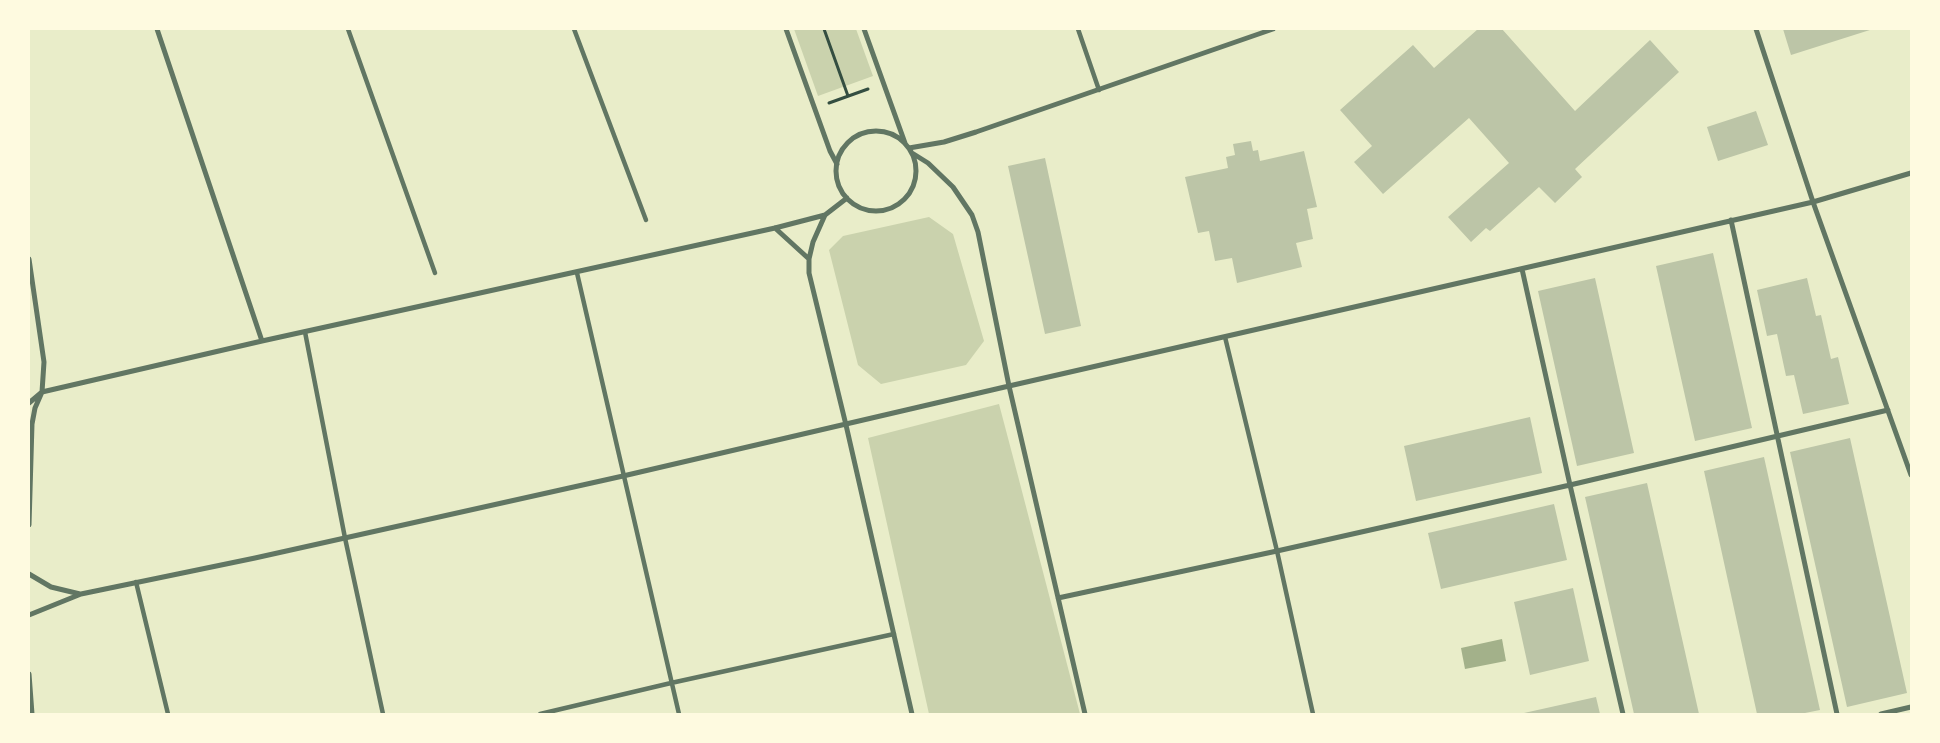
<!DOCTYPE html>
<html>
<head>
<meta charset="utf-8">
<style>
	body { margin:0 }
	#map { position:relative; width:1940px; height:743px; overflow:hidden; background:#e9edc9; font-family:"Times New Roman",serif }
	canvas { display:block }
	.frame { position:absolute; inset:0; border:30px solid #fefae0; pointer-events:none }
</style>
</head>
<body>
<div id="map">
<canvas width="1940" height="743"></canvas>
<div class="frame"></div>
</div>
<script>
const g = document.querySelector('canvas').getContext('2d');
g.lineJoin = 'round';
function fillPath(path, color) { g.fillStyle = color; g.fill(path, 'evenodd'); }
const poly = rows => new Path2D(rows.map(r => 'M' + r).join(''));
function strokePath(path, color, width, dash) { g.strokeStyle = color; g.lineWidth = width; g.lineCap = dash ? 'butt' : 'round'; g.setLineDash(dash || []); g.stroke(path); }
fillPath(poly([
	[794,29,856,29,873,76,818,96],
	[929,217,953,234,984,341,966,365,881,384,858,365,829,250,843,236],
	[999,404,1018,476,1080,714,929,714,868,438]
]), '#cad2ad');
fillPath(poly([
	[1502,639,1506,661,1465,669,1461,648]
]), '#a3b18a');
fillPath(poly([
	[1478,29,1502,29,1575,111,1650,40,1679,72,1575,169,1582,177,1555,203,1539,187,1490,231,1486,228,1471,242,1448,217,1509,163,1469,118,1383,194,1354,162,1372,146,1340,110,1413,45,1434,68],
	[1783,29,1873,29,1791,55],
	[1756,111,1768,145,1718,161,1707,127],
	[1251,141,1253,151,1258,150,1260,161,1304,151,1317,207,1307,209,1313,239,1296,243,1302,267,1237,283,1232,258,1215,261,1209,231,1198,233,1185,177,1228,168,1226,157,1235,155,1233,144],
	[1045,158,1081,326,1045,334,1008,166],
	[1713,253,1752,428,1695,441,1656,266],
	[1595,278,1634,453,1577,466,1538,291],
	[1807,278,1816,316,1821,315,1831,359,1838,357,1849,404,1803,414,1794,375,1786,376,1777,334,1767,336,1757,290],
	[1530,417,1542,473,1416,501,1404,446],
	[1850,438,1907,693,1847,707,1790,452],
	[1764,457,1820,710,1800,714,1757,714,1704,471],
	[1647,483,1699,714,1634,714,1585,497],
	[1554,504,1567,560,1441,589,1428,533],
	[1573,588,1589,661,1530,675,1514,602],
	[1596,697,1600,714,1524,714,1524,713]
]), '#bcc5a7');
strokePath(poly([
	[824,29,848,96],
	[829,103,868,89]
]), '#344e41', 3);
strokePath(poly([
	[348,29,435,273],
	[574,29,646,220],
	[1078,29,1099,90],
	[577,273,679,714],
	[305,332,345,538,383,714],
	[1225,337,1277,551,1313,714],
	[136,582,168,714],
	[540,714,671,683,894,634]
]), '#617663', 4.5);
strokePath(poly([
	[157,29,262,341],
	[786,29,830,151,837,164],
	[864,29,905,143],
	[1756,29,1813,202,1911,475],
	'836 171a40 40 0 1 1 80 0a40 40 0 1 1-80 0Z',
	[909,148,944,142,976,132,1273,29],
	[912,153,928,163,953,187,972,215,978,232,1009,386,1085,714],
	[825,215,813,242,809,259,809,273,846,425,912,714],
	[1731,220,1837,714],
	[775,228,809,259],
	[29,259,44,362,42,392,35,408,32,424,29,525],
	[1522,269,1570,485,1623,714],
	[29,403,42,392,262,341,775,228,825,215,847,198],
	[29,574,51,587,80,594],
	[1058,598,1277,551,1570,485,1888,410],
	[29,615,81,594,255,558,623,476,1009,386,1813,202,1911,173],
	[29,674,32,714],
	[1881,714,1911,707]
]), '#617663', 5);
</script>
</body>
</html>
